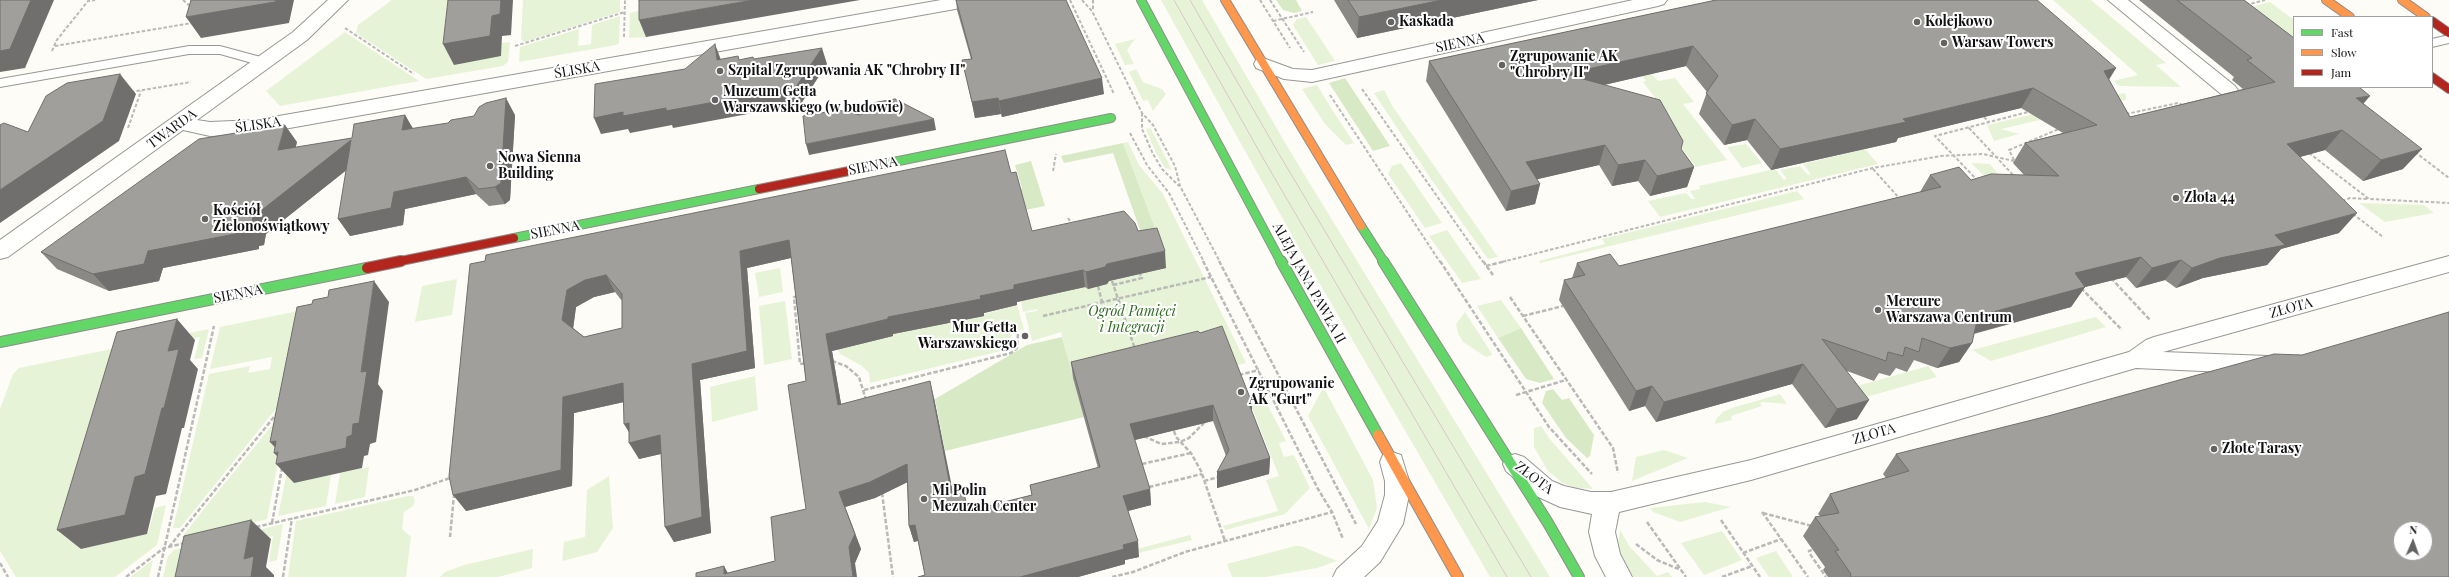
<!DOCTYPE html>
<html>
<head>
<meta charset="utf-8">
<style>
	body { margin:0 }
	#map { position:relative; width:2449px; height:577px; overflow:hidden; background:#fdfcf7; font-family:"Playfair Display",serif }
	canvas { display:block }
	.legend { position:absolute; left:2293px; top:16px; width:140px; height:72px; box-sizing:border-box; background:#fff; border:1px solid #a0a0a0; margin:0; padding:5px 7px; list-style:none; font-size:12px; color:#111 }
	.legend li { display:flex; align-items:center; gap:8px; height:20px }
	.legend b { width:20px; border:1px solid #a0a0a0 }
	.north { position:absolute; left:2393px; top:521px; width:40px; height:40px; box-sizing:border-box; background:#fff; border:1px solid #a0a0a0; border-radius:50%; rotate:2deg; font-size:11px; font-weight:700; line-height:16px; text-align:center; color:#111 }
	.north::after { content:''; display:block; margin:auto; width:14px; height:18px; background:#646362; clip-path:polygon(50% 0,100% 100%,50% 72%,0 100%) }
</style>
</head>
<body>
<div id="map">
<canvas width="2449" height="577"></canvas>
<ul class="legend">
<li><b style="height:5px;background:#63d668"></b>Fast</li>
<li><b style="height:5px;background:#ff974d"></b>Slow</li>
<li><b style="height:5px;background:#b3261e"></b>Jam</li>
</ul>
<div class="north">N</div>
</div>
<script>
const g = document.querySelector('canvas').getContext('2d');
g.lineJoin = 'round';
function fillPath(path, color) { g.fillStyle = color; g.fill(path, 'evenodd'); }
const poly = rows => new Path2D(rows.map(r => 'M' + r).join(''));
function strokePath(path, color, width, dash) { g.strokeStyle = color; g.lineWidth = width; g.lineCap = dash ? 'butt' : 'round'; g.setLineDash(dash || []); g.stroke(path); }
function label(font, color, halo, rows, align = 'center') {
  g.font = font + ' "Playfair Display",serif'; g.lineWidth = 4; g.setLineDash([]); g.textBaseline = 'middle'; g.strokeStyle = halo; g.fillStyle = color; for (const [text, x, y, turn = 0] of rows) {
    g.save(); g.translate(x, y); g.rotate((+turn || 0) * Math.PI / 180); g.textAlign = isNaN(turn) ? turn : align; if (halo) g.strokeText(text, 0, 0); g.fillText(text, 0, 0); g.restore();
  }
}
fillPath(poly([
	[392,0,461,0,501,57,502,43,510,42,508,62,503,66,426,79,356,33,358,25],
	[523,0,620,0,620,12,524,42,521,40],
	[1161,0,1202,0,1290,151,1550,577,1490,577,1298,246],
	[2053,0,2091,0,2166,63,2156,65,2181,87,2119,86,2113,81,2138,75],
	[2270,2,2294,20,2294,44,2248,8],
	[646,9,646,37,629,38,630,13],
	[620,16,619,43,616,45,519,62,520,47,579,29,578,46,591,44,592,25],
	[1306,17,1320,38,1335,61,1318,65,1293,25,1297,19],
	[345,32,419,81,280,106,266,91],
	[1135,39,1127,50,1134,64,1125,65,1115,44],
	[1136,69,1143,82,1162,89,1166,94,1153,111,1148,100,1143,101,1129,72],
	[1652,74,1658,81,1675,78,1694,102,1683,104,1727,160,1696,167,1659,119,1669,116,1643,82,1646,81,1642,76],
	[1317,85,1333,111,1354,143,1346,145,1325,124,1302,89],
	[1384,90,1393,107,1498,257,1488,259,1429,176,1374,93],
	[2124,93,2126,95,2126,100,2001,129,2019,134,1994,141,1987,125],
	[1148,128,1151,129,1172,170,1165,168,1156,153,1146,129],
	[1128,142,1139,165,1163,194,1246,363,1231,367,1096,373,1073,379,1061,332,1032,341,1025,313,1037,311,1037,309,1023,312,1021,301,1166,268,1161,244,1123,143],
	[1746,144,1762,163,1742,168,1727,147],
	[1865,149,1878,164,1660,217,1648,201,1686,193,1692,199,1695,199,1690,191,1700,189,1699,186,1775,169,1784,180,1787,179,1780,170,1800,166,1808,175,1811,174,1803,164],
	[1401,163,1442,223,1425,228,1388,174,1392,166],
	[1971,163,1990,164,2014,193,2003,194],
	[1797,191,1804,199,1540,263,1539,261,1605,244,1602,239],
	[2359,203,2424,205,2434,213,2385,222],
	[1447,230,1481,279,1462,283,1429,236],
	[780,268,783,292,759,297,755,273],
	[457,279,452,315,415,322,422,286],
	[1501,300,1521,328,1498,338,1477,306],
	[785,301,792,359,764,365,759,306],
	[1017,305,1024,329,1012,332,1009,349,870,383,869,373,862,366,840,354,838,349,893,336,893,334,947,322,948,324],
	[308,309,279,405,180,528,173,528,209,374,250,366,248,373,270,369,272,357,210,369,220,327],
	[1465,312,1492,354,1492,355,1486,357,1463,342,1458,333,1456,324],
	[2096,317,2106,327,1991,361,1972,350],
	[209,329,202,358,194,359,200,337,137,350,81,549,148,533,155,508,166,505,157,545,115,577,16,577,0,551,0,409,13,374,19,368],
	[1928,366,1937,377,1845,403,1836,392],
	[755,376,758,410,712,422,710,387],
	[1322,390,1325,390,1373,480,1377,508,1369,529,1308,416],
	[1262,394,1286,441,1279,443,1284,457,1294,455,1310,488,1285,514,1225,530,1223,526,1278,511,1266,480,1279,476,1248,398],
	[1780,394,1787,404,1763,402,1760,403,1762,406,1731,416,1732,420,1715,424,1716,419,1723,412,1732,408],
	[288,411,267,519,184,540,182,537,207,505,282,413],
	[1541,426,1549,438,1593,489,1575,488,1563,483,1548,471,1534,447,1534,428],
	[1664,450,1688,458,1632,481,1636,457],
	[289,462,331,475,326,506,278,516],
	[369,467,365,497,335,504,340,473],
	[609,476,613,528,597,552,562,561,564,542,585,537,587,490],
	[408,496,413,496,415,500,413,506,404,512,402,529,411,537,406,577,288,577,296,521],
	[1705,502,1731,507,1680,522,1653,512,1650,508],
	[283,524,277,560,269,562,273,536,202,554,197,577,163,577,168,556,174,550],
	[1620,530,1630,547,1657,576,1668,572,1672,577,1634,577,1621,557,1618,543],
	[1722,531,1742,560,1704,575,1681,543],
	[1190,535,1192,540,1126,556,1122,553],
	[1295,546,1301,546,1337,561,1317,568,1266,577,1232,577,1227,564],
	[533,549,532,568,498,577,440,577,445,572,464,565],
	[1776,551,1793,577,1769,577,1756,558],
	[153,560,149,577,130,577]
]), '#e7f3d7');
fillPath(poly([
	[1276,0,1296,0,1302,11,1294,13,1283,10],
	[1345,78,1390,146,1373,151,1329,83],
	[1123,143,1161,244,1146,247,1113,153,1064,163,1061,156],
	[1031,161,1045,206,995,216,1022,188,1015,165],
	[1521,328,1554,379,1540,383,1526,379,1498,338],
	[1062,337,1084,417,945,451,935,399,1027,345],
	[1553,389,1562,400,1569,398,1594,435,1590,456,1587,458,1566,438,1542,403,1546,391]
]), '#d8eac5');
const lane = poly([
	[2449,35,2449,43,2432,47,2432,39,2449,35],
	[189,46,220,46,268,59,269,62,263,66,220,54,189,54,0,87,0,79,189,46]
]);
const street = poly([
	[328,0,348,0,307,40,197,120,210,122,256,120,941,0,981,0,978,4,972,6,256,134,210,136,183,130,8,257,0,259,0,240,293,32,328,0],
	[1633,0,1667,0,1664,4,1658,6,1312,82,1284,79,1256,68,1254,64,1256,60,1263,58,1293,69,1312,70,1633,0],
	[2108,0,2128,0,2235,86,2238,90,2235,94,2228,96,2221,94,2108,0],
	[2449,256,2449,272,2163,352,2268,356,2276,359,2280,365,2276,371,2268,374,2136,368,1751,480,1619,512,1615,532,1620,554,1632,577,1606,577,1595,556,1589,532,1592,514,1560,507,1534,495,1506,471,1503,464,1506,457,1515,454,1524,457,1552,481,1564,486,1591,492,1611,492,1751,460,2129,352,2146,340,2154,337,2449,256],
	[1392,452,1401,455,1409,481,1409,495,1403,524,1380,562,1364,577,1333,577,1337,569,1362,546,1378,521,1385,495,1385,481,1380,462,1383,455,1392,452]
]);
const fastFar1 = poly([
	[1141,0,1281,262],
	[859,169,1111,118],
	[1361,226,1384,262],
	[514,238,759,189]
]);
const fast = poly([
	[1281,261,1378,435],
	[1383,261,1548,523,1579,577],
	[0,342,367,268]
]);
const slowFar1 = poly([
	[1225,0,1361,226],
	[2326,0,2350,17],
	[2402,0,2426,17]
]);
const slow = poly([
	[1378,435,1458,577]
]);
const jamFar1 = poly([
	[2432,21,2449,33],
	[2432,77,2449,89],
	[759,189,859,169],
	[396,262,514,238]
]);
const jam = poly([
	[367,268,401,261]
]);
strokePath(lane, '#979795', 2);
strokePath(street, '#979795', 2);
strokePath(fastFar1, '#8e8d8b', 10);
strokePath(fast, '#8e8d8b', 12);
strokePath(slowFar1, '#8e8d8b', 10);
strokePath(slow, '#8e8d8b', 12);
strokePath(jamFar1, '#8e8d8b', 10);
strokePath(jam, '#8e8d8b', 12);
strokePath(poly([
	[183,0,191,7],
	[1070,0,1114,94],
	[1082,0,1092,11,1142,113,1153,125,1175,166,1180,186,1220,262],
	[1093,0,1093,10],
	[1260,0,1290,48],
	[1270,0,1304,52],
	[2246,5,2265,0],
	[1273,21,1313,12],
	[345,28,414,74],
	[624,37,625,0],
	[55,46,192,23],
	[515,46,625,12],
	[52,51,56,41,88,1,95,0],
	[1362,89,1483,262],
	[131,92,191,82],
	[1330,95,1440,262],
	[1142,113,1142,129,1153,154,1162,169,1179,186],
	[2126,114,2178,103,2185,106],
	[1984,117,1989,122],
	[128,128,141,91],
	[1969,128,2015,177],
	[1130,133,1147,165,1169,193,1204,262],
	[2415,152,2449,178],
	[2309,153,2369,199,2449,203],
	[2014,160,2009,150,2059,129],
	[1873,169,1900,199],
	[1053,171,1056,154],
	[1978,181,1935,136,2028,112],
	[2342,201,2350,198,2368,199],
	[2353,214,2383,237],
	[1068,218,1072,224],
	[1502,262,1873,168,1941,156,1983,154,2014,161]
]), '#b9b9b8', 2, [3.5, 2]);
strokePath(poly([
	[1203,261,1318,489,1332,512,1343,539],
	[1219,261,1356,524],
	[1440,261,1549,427,1592,474],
	[1483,261,1493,275],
	[1486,266,1506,261],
	[2111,278,2150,320],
	[1112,281,1135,349],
	[1113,285,1142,278,1140,274],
	[1098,286,1102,302],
	[2081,288,2122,330],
	[798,297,794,297,800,364,807,363],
	[1510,297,1613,448,1618,473],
	[1043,316,1211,277],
	[1523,316,1563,306],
	[832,361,846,366,859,377,866,400],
	[1239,375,1259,370],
	[864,390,1011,353,1017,348,1018,334],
	[1516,395,1566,380],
	[1174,431,1176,437,1191,453,1201,471,1225,541],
	[1144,436,1161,444,1180,442,1189,438,1205,422],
	[1142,464,1191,453],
	[1204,481,1219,477],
	[1149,487,1202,474],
	[882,493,893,577],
	[1762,512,1808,577],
	[1763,513,1812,526],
	[1721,520,1760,577],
	[1647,522,1686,577],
	[272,523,282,468],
	[256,527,415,490,453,477],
	[450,537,454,495],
	[1636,544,1657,560,1681,570],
	[169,547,278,412],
	[1812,550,1809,551,1810,554,1826,577],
	[1743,553,1781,539],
	[0,563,8,577],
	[126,577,164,548,185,543],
	[158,577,214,326],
	[283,577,292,518],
	[1112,577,1133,572,1185,552,1332,512],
	[1722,577,1752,566]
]), '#b9b9b8', 2.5, [4.5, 2]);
fillPath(lane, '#fffffe');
fillPath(street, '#fffffe');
strokePath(fastFar1, '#63d668', 8);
strokePath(fast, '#63d668', 10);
strokePath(slowFar1, '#ff974d', 8);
strokePath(slow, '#ff974d', 10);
strokePath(jamFar1, '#b3261e', 8);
strokePath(jam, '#b3261e', 10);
strokePath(poly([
	[1174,0,1263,158,1507,577],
	[1190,0,1279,154,1531,577]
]), '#d9c6c7', 1);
fillPath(poly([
	[956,0,1066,0,1104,94,1002,117,1001,114,975,118,966,76,962,60,971,59,957,10],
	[1334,0,1538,0,1357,38],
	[1716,0,2116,68,2109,80,2130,117,2243,89,2232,80,2234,77,2139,0,2244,0,2363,104,2403,169,2363,181,2325,150,2300,157,2339,233,2281,249,2267,265,2203,278,2176,288,2165,280,2136,288,2126,277,2085,287,2071,307,1974,334,1972,343,1959,362,1937,368,1914,360,1907,372,1896,368,1890,376,1879,373,1874,381,1847,371,1857,419,1825,428,1792,384,1656,422,1645,406,1629,411,1559,300,1564,280,1572,278,1577,263,1619,266,1920,192,1930,175,1971,180,2024,175,2013,163,2025,143,2063,133,2021,108,1898,138,1896,142,1771,170,1747,140,1724,145,1699,114,1707,92,1686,66,1604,85,1681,149,1694,167,1687,187,1650,196,1638,181,1612,186,1599,165,1537,179,1540,184,1535,204,1506,211,1426,81,1429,61],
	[405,115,413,129,515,115,510,200,505,204,489,206,476,194,405,209,403,225,350,236,346,170,266,234,264,245,259,246,259,249,163,268,159,281,109,291,57,269,41,252,297,142,295,148,352,138],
	[1011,173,1032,231,1138,231,1166,268,1109,281,1107,284,1088,289,1085,287,1017,302,1017,305,984,313,984,316,893,334,893,336,832,351,841,404,934,398,953,496,969,511,1032,495,1030,485,1098,468,1073,378,1071,362,1252,403,1252,413,1270,458,1269,474,1217,488,1217,472,1226,456,1213,421,1134,440,1150,489,1151,505,1128,511,1139,557,1125,560,1125,564,1078,577,918,577,925,575,918,541,914,542,909,526,907,482,875,498,845,507,861,549,855,563,728,573,775,561,806,509,806,381,791,258,747,268,755,368,700,380,711,533,674,542,665,527,661,454,639,459,629,432,624,402,574,413,572,486,466,511,470,264],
	[615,292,622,301,622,328,584,337,573,328,576,307,594,297],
	[1896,454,2449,577,1828,577,1823,570,1825,567,1803,536,1815,517,1820,516,1818,514,1830,494,1886,478,1883,474]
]), '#8a8986');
fillPath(poly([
	[31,0,54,0,25,68,0,72,0,51],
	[276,0,294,0,289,23,201,38,186,17],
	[501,0,513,0,511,35,502,36,501,56,454,65,443,44,492,16],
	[753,0,860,0,646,37,639,20],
	[1442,0,1538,0,1357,38,1359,17],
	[715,44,721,60,717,60],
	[1693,46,1686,66,1560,95,1565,74],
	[822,48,827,64,801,104,673,128,672,125,630,133,628,129,601,134,594,118],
	[2116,68,2103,88,2104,71],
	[120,74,136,94,119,141,0,223,0,190],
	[1102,78,1104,94,1002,117,999,101],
	[2033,88,2021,108,1898,138,1896,142,1771,170,1780,149],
	[2370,96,2353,116,2356,98],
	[506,98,515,115,510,200,505,204,495,187],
	[998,98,1001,114,975,118,972,102],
	[405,115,415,132,402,130],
	[934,119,936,130,809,155,806,144],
	[1755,119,1747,140,1724,145,1732,125],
	[285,125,297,142,291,167,278,150],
	[2342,130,2325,150,2271,165,2287,144],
	[351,140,363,157,266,234,264,245,259,246,259,249,163,268,159,281,109,291,93,274,148,251,246,229,253,217],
	[1605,145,1599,165,1521,183,1526,162],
	[2422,149,2403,169,2363,181,2381,160],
	[1645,160,1638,181,1612,186,1618,165],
	[1694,167,1687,187,1650,196,1657,176],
	[466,177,476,194,405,209,403,225,350,236,338,219,394,192],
	[1540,184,1535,204,1506,211,1511,191],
	[2357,213,2339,233,2281,249,2267,265,2203,278,2176,288,2192,268,2275,235],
	[789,240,795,257,747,268,755,368,700,380,711,533,674,542,665,527,692,364,740,251],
	[1165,251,1166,268,1109,281,1107,284,1088,289,1086,272,1107,264],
	[2141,257,2126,277,2085,287,2071,307,1964,336,1978,316,2075,273],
	[2181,260,2165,280,2136,288,2152,268],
	[1083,270,1085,287,1017,302,1017,305,984,313,984,316,893,334,893,336,832,351,844,421,838,405,826,334,888,317,980,296,1014,285],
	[606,275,615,292,594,297,576,307,572,337,562,320,567,290,585,280],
	[374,281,389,302,378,384,383,391,376,442,370,444,368,455,364,456,362,468,294,483,276,464,283,462,274,453,278,452,288,461,270,442,276,441,347,437,361,372],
	[177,319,195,340,190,360,198,369,184,428,182,428,166,494,156,496,147,534,81,549,57,530,168,351],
	[1972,343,1959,362,1937,368,1950,348],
	[1803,364,1792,384,1656,422,1664,402],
	[930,381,934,398,957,512,952,496],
	[623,383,633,400,574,413,572,486,466,511,453,495,563,397],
	[1652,386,1645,406,1629,411,1636,391],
	[1869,400,1857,419,1825,428,1837,409],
	[1252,403,1252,420,1249,404],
	[1213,405,1213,421,1131,441,1130,424],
	[629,423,634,441,624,424],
	[660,435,669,452,639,459,629,443],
	[1270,458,1269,474,1217,488,1217,472],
	[907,464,912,480,875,498,845,507,861,549,855,563,857,577,853,577,849,547,839,492],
	[1150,489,1151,505,1124,512,1123,496],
	[251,520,271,539,266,567,274,575,274,577,251,577,244,559],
	[915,525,920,540,914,542,909,526],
	[1138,541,1139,557,1125,560,1125,564,1078,577,1020,577,1123,545],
	[724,566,730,577,724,574]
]), '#716f6d');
const building = poly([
	[0,0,31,0,10,49,0,51,0,0],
	[191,0,276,0,275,2,186,17,191,0],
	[448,0,501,0,500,14,492,16,490,36,443,44,448,0],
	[639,0,753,0,639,20,639,0],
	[956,0,1066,0,1102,78,999,101,998,98,972,102,962,60,972,59,956,0],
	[1348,0,1442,0,1359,17,1348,0],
	[1716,0,2037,0,2116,68,2104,71,2130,117,2275,82,2247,60,2252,58,2177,0,2244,0,2294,38,2294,87,2359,87,2370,96,2356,98,2422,149,2381,160,2342,130,2287,144,2357,213,2275,235,2285,245,2220,258,2192,268,2181,260,2152,268,2141,257,2075,273,2085,287,1978,316,1972,343,1950,348,1922,338,1919,352,1905,347,1903,356,1888,352,1886,361,1822,339,1869,400,1837,409,1803,364,1664,402,1652,386,1636,391,1564,280,1585,275,1577,263,1610,254,1619,266,1928,190,1941,187,1930,175,1959,167,1971,180,1991,174,2059,176,2025,143,2097,125,2033,88,1903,119,1906,122,1780,149,1755,119,1732,125,1706,93,1718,76,1693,46,1565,74,1660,100,1683,141,1681,149,1694,167,1657,176,1645,160,1618,165,1605,145,1526,162,1540,184,1511,191,1429,61,1716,0],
	[715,44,717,60,738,56,739,60,753,57,754,59,822,48,796,87,666,111,666,108,623,116,623,112,594,118,595,84,685,69,715,44],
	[120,74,103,121,0,190,0,125,4,123,28,132,46,96,67,83,120,74],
	[506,98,501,183,495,187,479,189,466,177,394,192,391,208,338,219,351,140,253,217,251,228,246,229,245,232,148,251,144,264,93,274,41,252,199,139,285,125,278,150,352,138,354,124,405,115,402,130,448,123,451,120,474,116,479,107,486,103,506,98],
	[895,99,934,119,806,144,803,116,838,110,861,115,872,103,895,99],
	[1005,150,1011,173,1016,172,1032,231,1124,211,1135,223,1138,231,1157,228,1165,251,1107,264,1105,267,1086,272,1083,270,1014,285,1014,289,980,296,981,299,888,317,888,319,826,334,838,405,930,381,952,496,964,493,968,511,1032,495,1030,485,1100,467,1071,362,1198,331,1200,333,1222,326,1252,403,1249,404,1270,458,1217,472,1229,450,1213,405,1130,424,1150,489,1123,496,1138,541,1123,545,1124,549,1020,577,918,577,925,575,915,525,909,526,907,464,870,482,839,492,855,534,849,547,853,577,696,577,696,573,724,566,724,574,775,561,771,517,806,509,788,385,806,381,789,240,740,251,747,351,692,364,702,517,665,527,660,435,629,443,629,423,624,424,623,383,563,397,561,470,453,495,449,476,470,264,485,261,486,255,1005,150],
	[606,275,622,294,622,328,584,337,562,320,567,290,585,280,606,275],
	[374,281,361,372,367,371,359,423,353,424,352,435,347,437,346,448,276,464,278,452,274,453,276,441,270,442,297,307,312,304,313,300,328,297,329,290,374,281],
	[2449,312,2449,577,1850,577,1851,574,1835,551,1839,550,1815,517,1839,513,1830,494,1909,471,1896,454,2048,416,2274,354,2302,355,2449,312],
	[2401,529,2425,529,2425,553,2401,553,2401,529],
	[177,319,168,351,179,349,164,408,162,408,145,474,135,477,125,515,57,530,117,332,177,319],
	[251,520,244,559,254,556,251,577,175,577,184,536,251,520]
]);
fillPath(building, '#a19f9c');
strokePath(building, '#716f6d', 1);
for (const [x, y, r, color] of [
	[1391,22,4,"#646362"],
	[1917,22,4,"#646362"],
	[1944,43,4,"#646362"],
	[1502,65,4,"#646362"],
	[720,71,4,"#646362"],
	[715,100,4,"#646362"],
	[490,166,4,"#646362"],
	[2176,198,4,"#646362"],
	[205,219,4,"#646362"],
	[1878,310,4,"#646362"],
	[1025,336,4,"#646362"],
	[1241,392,4,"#646362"],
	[2214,449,4,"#646362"],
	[924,499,4,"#646362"]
]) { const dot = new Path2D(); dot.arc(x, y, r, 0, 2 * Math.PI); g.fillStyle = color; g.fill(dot); strokePath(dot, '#fff', 1.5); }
label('bold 14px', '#111', '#fff', [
	["Kaskada",1399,22],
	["Kolejkowo",1925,22],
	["Warsaw Towers",1952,43],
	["Zgrupowanie AK",1510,57],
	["\"Chrobry II\"",1510,73],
	["Szpital Zgrupowania AK \"Chrobry II\"",728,71],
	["Muzeum Getta",723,92],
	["Warszawskiego (w budowie)",723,108],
	["Nowa Sienna",498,158],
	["Building",498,174],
	["Złota 44",2184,198],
	["Kościół",213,211],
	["Zielonoświątkowy",213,227],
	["Mercure",1886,302],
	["Warszawa Centrum",1886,318],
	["Mur Getta",1017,328,"right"],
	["Warszawskiego",1017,344,"right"],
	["Zgrupowanie",1249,384],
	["AK \"Gurt\"",1249,400],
	["Złote Tarasy",2222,449],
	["Mi Polin",932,491],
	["Mezuzah Center",932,507]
], 'left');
label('14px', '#111', '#fff', [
	["SIENNA",1460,43,-12],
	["ŚLISKA",577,70,-10],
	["ŚLISKA",258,125,-8],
	["TWARDA",172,129,-36],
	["SIENNA",873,166,-11],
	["SIENNA",555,230,-11],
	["ALEJA JANA PAWŁA II",1309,283,61],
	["SIENNA",238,294,-11],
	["ZŁOTA",2291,308,-15],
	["ZŁOTA",1874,434,-16],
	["ZŁOTA",1534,478,37]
]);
label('italic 14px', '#2f6b1f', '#fff', [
	["Ogród Pamięci",1132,312],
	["i Integracji",1132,328]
]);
</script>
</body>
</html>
